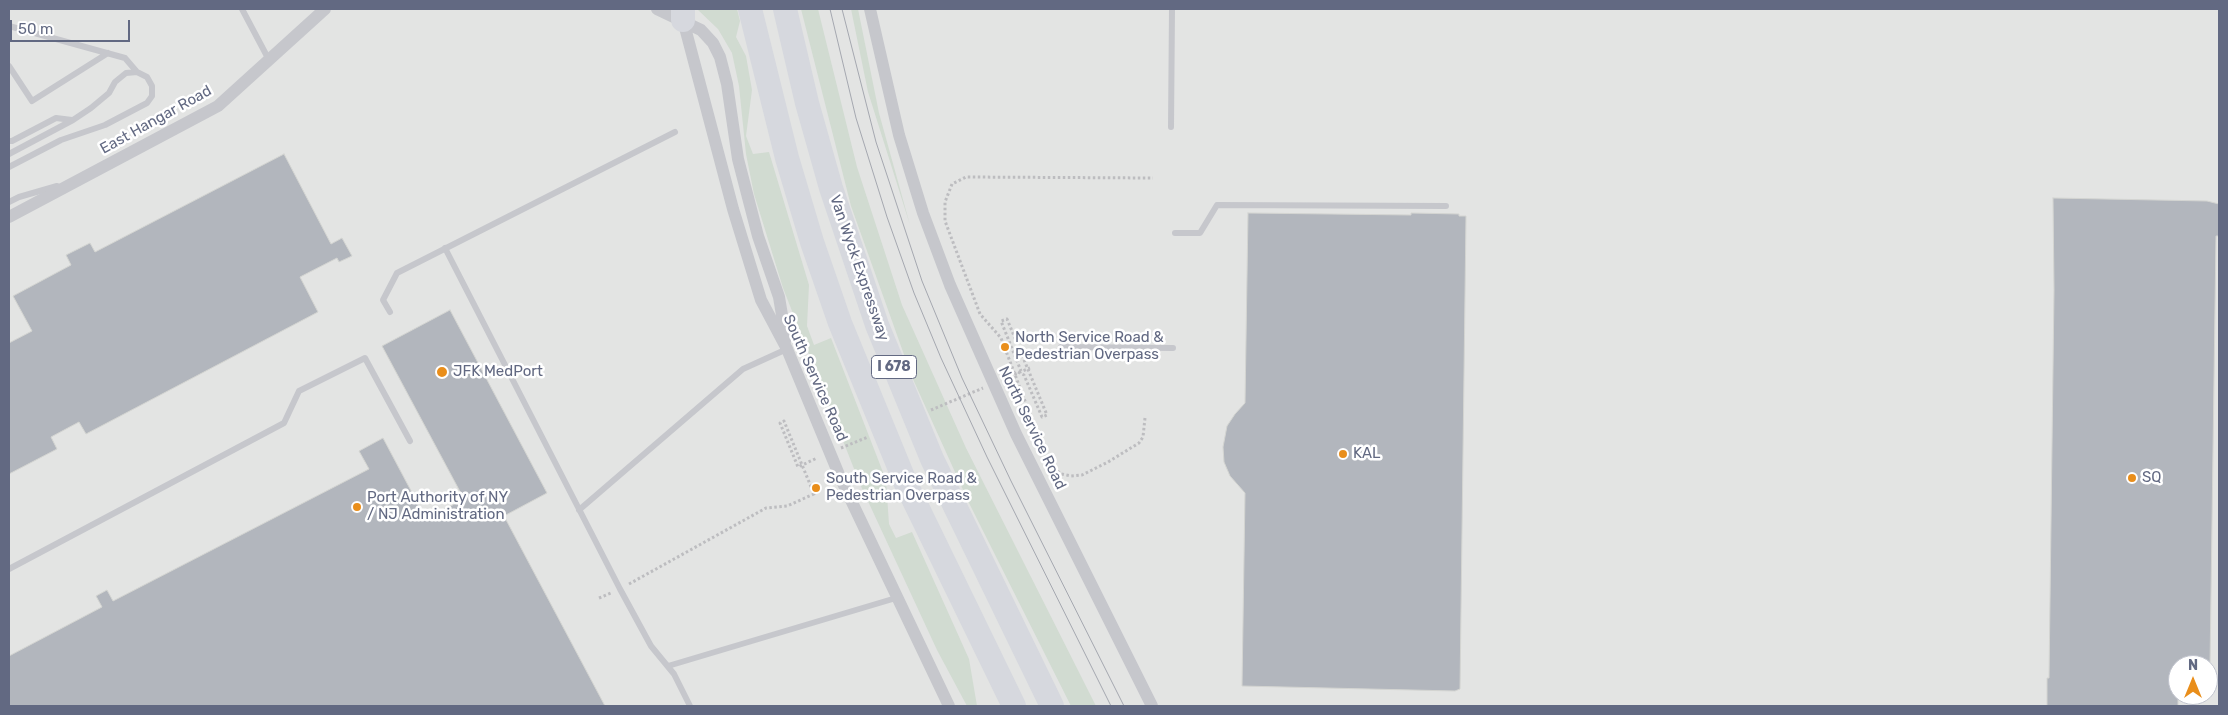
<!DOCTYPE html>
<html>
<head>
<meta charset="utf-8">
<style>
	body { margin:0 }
	#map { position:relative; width:2228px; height:715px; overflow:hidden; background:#f3f4ef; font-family:Rubik,sans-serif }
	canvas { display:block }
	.frame { position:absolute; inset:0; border:10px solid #626982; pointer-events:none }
	.north { position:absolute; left:2168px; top:655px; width:50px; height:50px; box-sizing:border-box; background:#fff; border:1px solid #c0c3cd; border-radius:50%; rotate:0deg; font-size:14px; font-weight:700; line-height:20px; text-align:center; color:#626982 }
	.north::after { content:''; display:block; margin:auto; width:18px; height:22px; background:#e98e1b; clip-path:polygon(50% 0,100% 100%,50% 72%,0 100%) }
	.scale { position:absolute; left:10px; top:20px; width:120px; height:22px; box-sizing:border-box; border:2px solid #626982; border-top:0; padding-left:6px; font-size:15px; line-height:18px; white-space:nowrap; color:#626982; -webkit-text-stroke:4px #fff; paint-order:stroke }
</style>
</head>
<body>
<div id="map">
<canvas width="2228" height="715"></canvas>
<div class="frame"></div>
<div class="north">N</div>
<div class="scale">50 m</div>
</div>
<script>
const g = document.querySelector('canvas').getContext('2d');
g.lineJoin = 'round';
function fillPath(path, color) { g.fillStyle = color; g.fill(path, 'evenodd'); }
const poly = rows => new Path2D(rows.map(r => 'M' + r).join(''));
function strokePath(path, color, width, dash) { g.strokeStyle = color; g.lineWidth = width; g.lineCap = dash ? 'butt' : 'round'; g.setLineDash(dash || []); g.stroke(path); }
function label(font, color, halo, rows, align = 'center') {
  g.font = font + ' Rubik,sans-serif'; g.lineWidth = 5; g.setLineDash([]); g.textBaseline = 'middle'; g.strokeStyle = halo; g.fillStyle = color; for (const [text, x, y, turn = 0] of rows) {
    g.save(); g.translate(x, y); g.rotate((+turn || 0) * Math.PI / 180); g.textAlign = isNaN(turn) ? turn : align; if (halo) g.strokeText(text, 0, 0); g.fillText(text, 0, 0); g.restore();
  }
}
fillPath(poly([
	[9,9,2219,9,2219,706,9,706],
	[2178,665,2208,665,2208,695,2178,695]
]), '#e3e4e3');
fillPath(poly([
	[697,9,737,9,740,21,736,37,746,56,752,90,746,136,753,154,769,152,809,285,807,326,814,345,831,338,886,480,889,524,896,538,912,532,969,659,977,706,967,706,937,650,860,484,783,288,754,194,746,154,739,86,732,53,718,29],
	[801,9,818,9,857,167,902,305,966,448,1096,706,1071,706,969,503,912,377,851,206],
	[851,9,858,9,879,113,910,225,868,92]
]), '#d1dbd1');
const building = poly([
	[284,154,331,244,342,238,352,256,339,262,337,258,300,277,318,312,86,434,79,422,51,437,57,449,9,474,9,343,32,331,13,296,71,265,66,255,90,243,95,252,284,154],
	[2053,198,2207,201,2219,204,2219,236,2216,236,2210,665,2178,665,2178,706,2047,706,2047,678,2049,678,2054,290,2053,198],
	[1248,213,1411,215,1411,213,1459,214,1459,216,1466,216,1460,689,1455,691,1242,686,1245,493,1230,476,1224,462,1223,447,1227,426,1235,414,1245,403,1248,213],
	[450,310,547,493,504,516,605,706,9,706,9,656,102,607,96,596,107,590,113,601,369,469,359,451,383,438,426,519,464,499,382,346,450,310]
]);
fillPath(building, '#b2b6bd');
strokePath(building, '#d4d5d2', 1);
strokePath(poly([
	[1018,372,1024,375,1042,417,1047,415,1007,319,1001,321,1021,371],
	[1005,378,1030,368],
	[931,410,983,388],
	[1145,418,1143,437,1139,443,1108,462,1082,475,1071,476,1061,474,1052,466,1046,456,1001,338,980,314,945,221,945,202,952,184,966,177,1153,178],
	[841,448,868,437],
	[629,584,766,508,787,506,814,494,784,421,780,423,798,467,817,458],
	[599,598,611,593]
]), '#bdbdc0', 3, [2.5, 2.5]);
strokePath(poly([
	[242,9,269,60],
	[9,26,125,58,137,72],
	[9,66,32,101,108,53],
	[1171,127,1172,9],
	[9,141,12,141,56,118,72,120],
	[9,154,73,120,91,108,109,93,115,82,126,73,137,72,147,77,152,86,152,96,147,103,105,125,61,140,9,167],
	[9,202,19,197,57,186],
	[1175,233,1200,233,1217,205,1446,206],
	[445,248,620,589,651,646,674,674,690,706],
	[390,312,383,300,397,273,675,132],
	[1061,347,1173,348],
	[579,510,743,369,787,349],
	[9,569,284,423,299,391,365,358,410,441],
	[668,666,896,598]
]), '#c6c7cc', 6);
strokePath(poly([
	[657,9,701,30,713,43,720,57,727,84,738,159,758,236,779,297,786,339],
	[870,9,899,135,923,213,950,285,1016,434,1152,706],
	[683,20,733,209,761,300,787,349,840,477,949,706],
	[9,217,218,106,325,9]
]), '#c6c7cc', 12);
strokePath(poly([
	[683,9,683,20],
	[750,9,787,158,812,242,840,323,906,484,1014,706],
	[785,9,807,103,831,188,877,325,932,459,1052,706]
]), '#d6d8de', 24);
strokePath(poly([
	[830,9,856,118,887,217,914,293,941,358,987,457,1111,706],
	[842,9,876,142,922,281,962,378,1011,481,1124,706]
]), '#a5a8b0', 1);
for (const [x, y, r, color] of [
	[1005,347,5,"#e98e1b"],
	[442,372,6,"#e98e1b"],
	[1343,454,5,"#e98e1b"],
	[2132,478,5,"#e98e1b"],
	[816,488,5,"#e98e1b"],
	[357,507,5,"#e98e1b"]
]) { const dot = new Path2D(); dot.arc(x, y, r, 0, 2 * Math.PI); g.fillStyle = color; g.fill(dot); strokePath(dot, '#fff', 2); }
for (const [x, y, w] of [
	[894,367,45]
]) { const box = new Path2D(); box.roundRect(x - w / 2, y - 11.5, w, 23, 4); g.fillStyle = '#fff'; g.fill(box); strokePath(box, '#626982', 1); }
label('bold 14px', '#626982', null, [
	["I 678",894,367]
]);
label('15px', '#626982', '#fff', [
	["East Hangar Road",156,120,-29],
	["Van Wyck Expressway",859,268,71],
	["South Service Road",815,378,66],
	["North Service Road",1032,428,64]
]);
label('15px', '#626982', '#fff', [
	["North Service Road &",1015,338],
	["Pedestrian Overpass",1015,355],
	["JFK MedPort",453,372],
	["KAL",1353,454],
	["SQ",2142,478],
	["South Service Road &",826,479],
	["Pedestrian Overpass",826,496],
	["Port Authority of NY",367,498],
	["/ NJ Administration",367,515]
], 'left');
</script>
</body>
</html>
